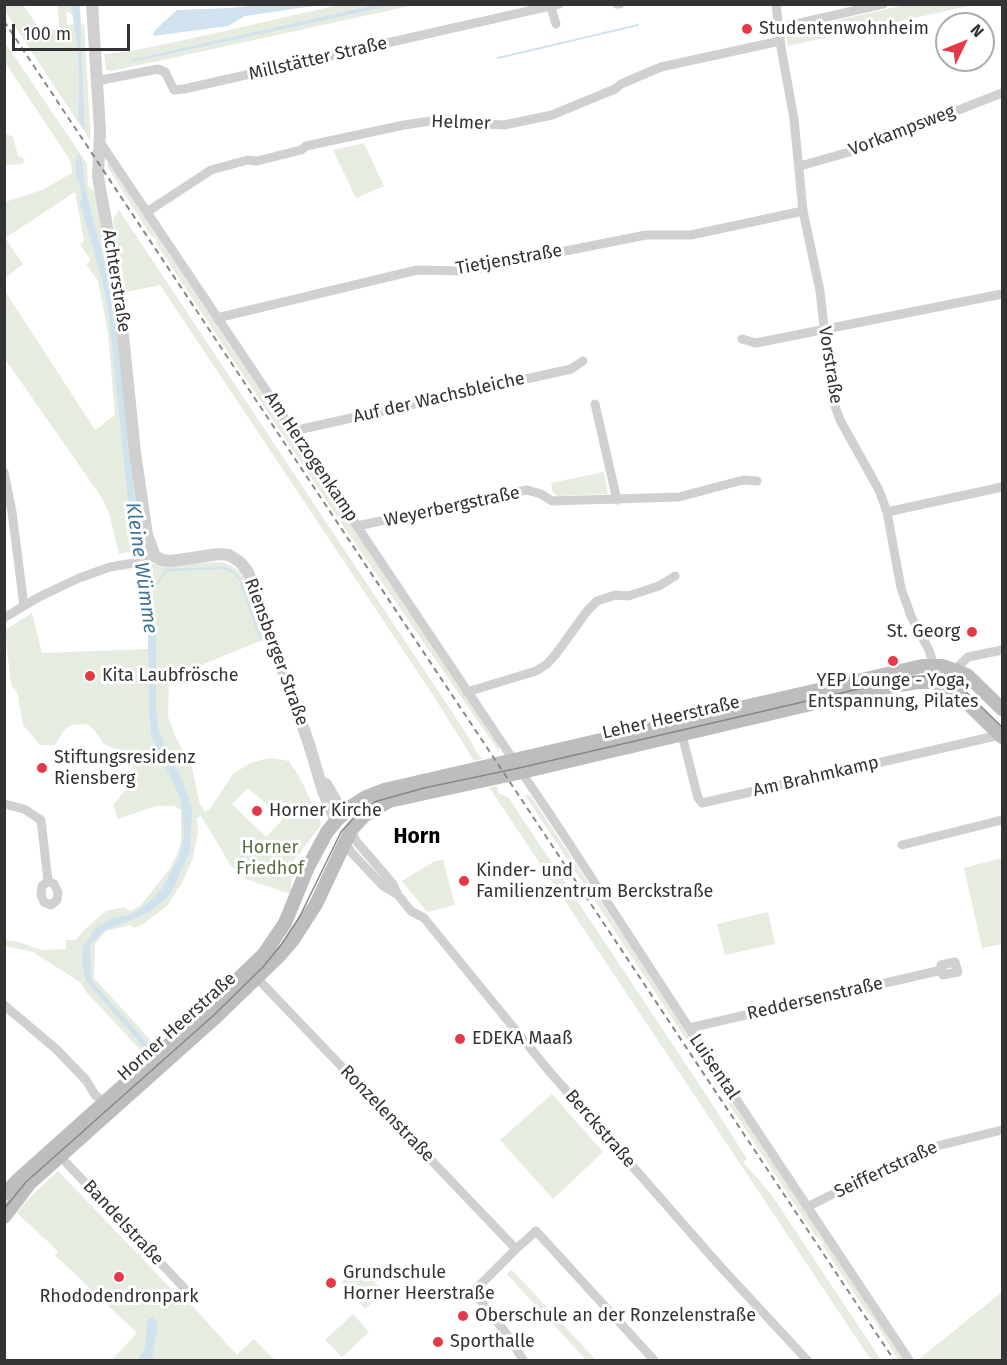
<!DOCTYPE html>
<html>
<head>
<meta charset="utf-8">
<style>
	body { margin:0 }
	#map { position:relative; width:1007px; height:1365px; overflow:hidden; background:#fff; font-family:"Fira Sans",sans-serif }
	canvas { display:block }
	.frame { position:absolute; inset:0; border:6px solid #333; pointer-events:none }
	.north { position:absolute; left:935px; top:12px; width:60px; height:60px; box-sizing:border-box; background:#fff; border:2px solid #adadad; border-radius:50%; rotate:47deg; font-size:16px; font-weight:700; line-height:24px; text-align:center; color:#333 }
	.north::after { content:''; display:block; margin:auto; width:21px; height:27px; background:#e63946; clip-path:polygon(50% 0,100% 100%,50% 72%,0 100%) }
	.scale { position:absolute; left:12px; top:24px; width:118px; height:27px; box-sizing:border-box; border:3px solid #333; border-top:0; padding-left:8px; font-size:18px; line-height:21px; white-space:nowrap; color:#333; -webkit-text-stroke:4px #fff; paint-order:stroke }
</style>
</head>
<body>
<div id="map">
<canvas width="1007" height="1365"></canvas>
<div class="frame"></div>
<div class="north">N</div>
<div class="scale">100 m</div>
</div>
<script>
const g = document.querySelector('canvas').getContext('2d');
g.lineJoin = 'round';
function fillPath(path, color) { g.fillStyle = color; g.fill(path, 'evenodd'); }
const poly = rows => new Path2D(rows.map(r => 'M' + r).join(''));
function strokePath(path, color, width, dash) { g.strokeStyle = color; g.lineWidth = width; g.lineCap = dash ? 'butt' : 'round'; g.setLineDash(dash || []); g.stroke(path); }
function label(font, color, halo, rows, align = 'center') {
  g.font = font + ' "Fira Sans",sans-serif'; g.lineWidth = 6; g.setLineDash([]); g.textBaseline = 'middle'; g.strokeStyle = halo; g.fillStyle = color; for (const [text, x, y, turn = 0] of rows) {
    g.save(); g.translate(x, y); g.rotate((+turn || 0) * Math.PI / 180); g.textAlign = isNaN(turn) ? turn : align; if (halo) g.strokeText(text, 0, 0); g.fillText(text, 0, 0); g.restore();
  }
}
fillPath(poly([
	[4,5,23,5,41,31,60,29,57,5,71,5,73,15,66,11,67,25,75,24,77,44,79,79,78,119,85,128,81,25,84,24,91,142,5,11],
	[338,5,414,5,163,60,110,71,106,70,104,54,132,51,212,34],
	[905,5,973,5,788,46,786,32],
	[4,41,87,164,88,186,97,194,113,288,140,530,145,548,119,554,109,513,100,495,5,359,5,291,95,430,115,415,108,333,98,281,86,264,91,260,80,244,84,241,75,192,5,238,23,264,5,278,5,202,42,190,72,173,70,160,5,62],
	[4,133,13,137,18,156,24,159,23,164,5,165],
	[364,143,384,186,356,198,333,150],
	[109,160,499,744,499,752,344,527,155,242,157,240,149,233,107,166],
	[119,210,470,739,476,752,483,759,474,761,433,695,160,285,126,292,113,220],
	[604,472,608,494,557,496,553,493,551,483],
	[221,562,232,566,240,572,244,579,265,639,169,678,168,717,175,736,192,767,199,802,205,812,210,809,233,774,250,763,270,758,289,761,300,778,320,820,321,825,292,863,291,894,246,879,231,866,201,816,197,818,198,832,193,858,183,881,167,906,143,924,134,928,130,925,106,931,95,944,94,978,155,1045,145,1055,87,993,80,982,33,952,5,946,5,940,19,942,41,950,66,949,66,940,76,940,84,930,106,911,124,907,130,911,140,906,169,870,177,855,181,842,181,810,174,806,156,806,118,819,113,805,129,786,134,772,131,761,124,753,104,744,95,731,87,724,72,725,64,730,55,745,40,745,23,725,18,695,11,684,5,630,32,613,42,653,148,649,148,616,135,569,148,564],
	[248,788,283,819,266,837,232,804],
	[497,786,498,793,508,797,707,1096,747,1159,743,1162,771,1194,881,1360,871,1360,489,787],
	[525,795,530,795,905,1360,898,1360,872,1317,866,1311,822,1245,824,1243,815,1235],
	[1002,858,1002,914,1001,914,1002,944,982,948,964,868],
	[443,860,455,905,427,912,402,881,435,861],
	[768,912,775,944,725,955,717,924],
	[552,1094,603,1152,553,1199,500,1140],
	[58,1171,183,1301,186,1299,237,1355,254,1339,275,1360,112,1360,137,1333,55,1255,58,1251,17,1213,27,1200],
	[359,1266,384,1292,365,1309,341,1283],
	[511,1269,596,1360,586,1360,507,1274],
	[1002,1292,1002,1360,918,1360],
	[353,1314,369,1332,342,1357,325,1340]
]), '#e6ecdf');
fillPath(poly([
	[270,4,320,5,245,16,228,26,153,36,155,30,177,10,230,8],
	[379,4,394,5,131,62,131,60],
	[71,5,80,5,85,130,78,119,79,79,77,44],
	[78,153,82,160,85,188,107,272,116,325,141,556,156,620,156,706,158,727,165,748,183,781,192,810,190,851,172,891,164,901,146,914,103,931,90,946,91,977,95,985,152,1048,148,1052,86,981,82,963,83,947,95,929,110,919,132,914,146,905,162,889,179,857,184,834,181,800,151,735,149,707,148,616,135,569,109,316,103,284,80,202,82,198,80,185,77,179,75,166],
	[153,1317,158,1324,152,1360,138,1360,145,1347,147,1324,149,1319]
]), '#cfe2ee');
strokePath(poly([
	[498,58,638,25],
	[156,585,167,570,225,568,233,572,240,580,261,640],
	[133,1061,140,1054]
]), '#cfe2ee', 2);
strokePath(poly([
	[550,4,556,24],
	[617,4,620,4],
	[776,4,781,47,794,119,803,211,820,291,832,398,840,420,879,490,887,512,901,588,911,616,929,650,940,684,968,657,1002,650],
	[778,28,883,4],
	[96,81,158,69,165,72,174,90,184,89,559,4],
	[100,142,561,831,689,1028,909,1360],
	[800,166,853,151,1002,93],
	[147,212,211,170,248,160,257,161,301,150,306,146,404,125,431,121,504,125,552,115,615,89,621,84,661,67,780,41],
	[217,318,417,270,464,271,646,235,691,235,803,211],
	[742,339,756,343,1002,294],
	[595,404,617,500],
	[293,431,571,369,583,361],
	[4,472,12,512,24,606],
	[887,512,1002,487],
	[357,526,527,490,541,494,552,501,679,497,743,480,757,481],
	[4,618,39,597,79,578,110,567,146,561,155,556],
	[467,692,536,671,547,664,556,654,587,611,597,601,615,595,628,596,659,586,675,576],
	[682,735,698,798,702,803,1000,735],
	[4,804,24,809,41,820,48,881,54,884,58,892,57,900,51,905,44,902,41,895,42,886,48,881],
	[351,830,356,841,393,884,398,895],
	[345,842,351,852,383,886,398,895,411,911,424,918,549,1071,719,1265,807,1360],
	[902,845,1002,820],
	[955,962,958,972,943,975,941,965,955,962],
	[257,978,516,1249,536,1231,654,1360],
	[4,1005,56,1049,86,1080,95,1095,104,1102],
	[689,1028,942,970],
	[60,1156,186,1290],
	[807,1207,921,1150,1002,1130],
	[516,1249,476,1289,477,1296,509,1337,523,1360]
]), '#d0d0d0', 9);
strokePath(poly([
	[92,4,100,130,98,177,118,287,135,452,147,535,155,556,162,560,171,561,219,554,229,555,240,562,248,572,309,744,323,791,336,821],
	[326,784,343,814]
]), '#d0d0d0', 12);
strokePath(poly([
	[4,1194,20,1178,181,1034,264,954,285,923,308,867,327,832,336,821,349,808,366,797,384,790,922,666,943,666,967,675,1002,709],
	[4,1217,30,1183,216,1017,280,955,293,940,316,904,351,830,364,816,389,801,522,772,875,689,918,682,933,682,954,690,1002,737]
]), '#bdbdbd', 14);
strokePath(poly([
	[4,1209,26,1182,214,1015,263,967,281,945,300,916,341,832,359,812,374,802,424,788,519,768,910,677,938,676,958,684,1002,727]
]), '#888', 1.5);
strokePath(poly([
	[4,21,894,1360]
]), '#888', 2, [6, 4.5]);
for (const [x, y, r, color] of [
	[747,29,6,"#e63946"],
	[972,632,6,"#e63946"],
	[893,661,6,"#e63946"],
	[90,676,6,"#e63946"],
	[42,768,6,"#e63946"],
	[257,811,6,"#e63946"],
	[464,881,6,"#e63946"],
	[460,1039,6,"#e63946"],
	[119,1277,6,"#e63946"],
	[331,1283,6,"#e63946"],
	[463,1316,6,"#e63946"],
	[438,1342,6,"#e63946"]
]) { const dot = new Path2D(); dot.arc(x, y, r, 0, 2 * Math.PI); g.fillStyle = color; g.fill(dot); strokePath(dot, '#fff', 2); }
label('18px', '#333', '#fff', [
	["Studentenwohnheim",759,29],
	["St. Georg",960,632,"right"],
	["Kita Laubfrösche",102,676],
	["YEP Lounge - Yoga,",893,681,"center"],
	["Entspannung, Pilates",893,702,"center"],
	["Stiftungsresidenz",54,758],
	["Riensberg",54,779],
	["Horner Kirche",269,811],
	["Kinder- und",476,871],
	["Familienzentrum Berckstraße",476,892],
	["EDEKA Maaß",472,1039],
	["Grundschule",343,1273],
	["Horner Heerstraße",343,1294],
	["Rhododendronpark",119,1297,"center"],
	["Oberschule an der Ronzelenstraße",475,1316],
	["Sporthalle",450,1342]
], 'left');
label('18px', '#333', '#fff', [
	["Millstätter Straße",318,59,-13],
	["Helmer",461,123,2],
	["Vorkampsweg",902,131,-21],
	["Tietjenstraße",509,260,-10],
	["Achterstraße",116,281,81],
	["Vorstraße",830,365,81],
	["Auf der Wachsbleiche",439,398,-13],
	["Am Herzogenkamp",311,457,56],
	["Weyerbergstraße",452,507,-12],
	["Riensberger Straße",276,652,70],
	["Leher Heerstraße",671,718,-13],
	["Am Brahmkamp",816,777,-13],
	["Reddersenstraße",815,999,-13],
	["Horner Heerstraße",177,1027,-42],
	["Luisental",714,1067,56],
	["Ronzelenstraße",387,1114,46],
	["Berckstraße",600,1129,49],
	["Seiffertstraße",886,1170,-25],
	["Bandelstraße",123,1223,47]
]);
label('18px', '#56703f', '#fff', [
	["Horner",270,848],
	["Friedhof",270,869]
]);
label('italic 20px', '#3f7597', '#fff', [
	["Kleine Wümme",141,568,82]
]);
label('bold 21px', '#000', '#fff', [
	["Horn",417,837]
]);
</script>
</body>
</html>
